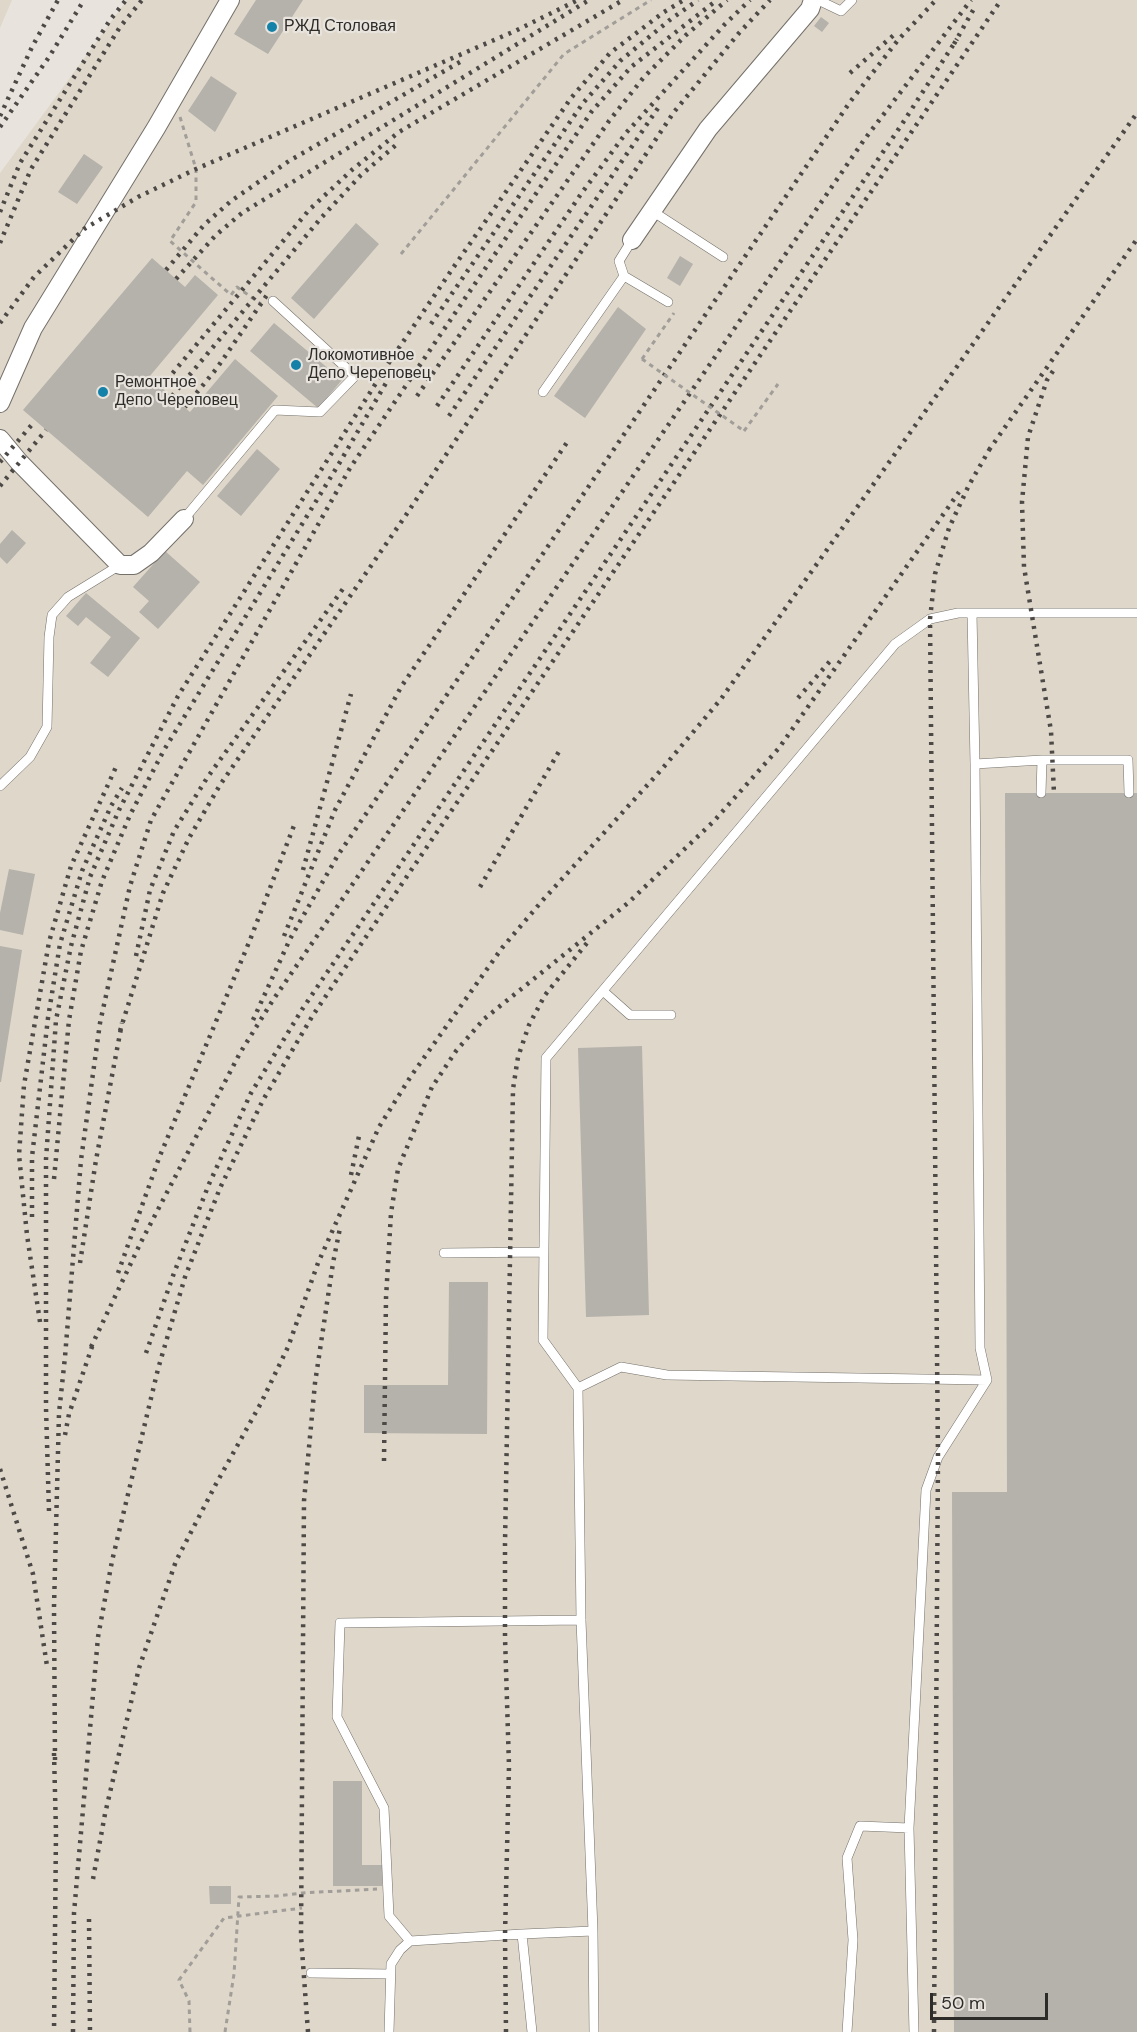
<!DOCTYPE html>
<html>
<head>
<meta charset="utf-8">
<style>
	body { margin:0 }
	#map { position:relative; width:1137px; height:2032px; overflow:hidden; background:#e8e4dd; font-family:"DM Sans",sans-serif }
	canvas { display:block }
	.scale { position:absolute; left:930px; top:1993px; width:118px; height:27px; box-sizing:border-box; border:3px solid #2e2c29; border-top:0; padding-left:8px; font-size:18px; line-height:21px; white-space:nowrap; color:#2e2c29; -webkit-text-stroke:4px #e8e4dd; paint-order:stroke }
</style>
</head>
<body>
<div id="map">
<canvas width="1137" height="2032"></canvas>
<div class="scale">50 m</div>
</div>
<script>
const g = document.querySelector('canvas').getContext('2d');
g.lineJoin = 'round';
function fillPath(path, color) { g.fillStyle = color; g.fill(path, 'evenodd'); }
const poly = rows => new Path2D(rows.map(r => 'M' + r).join(''));
function strokePath(path, color, width, dash) { g.strokeStyle = color; g.lineWidth = width; g.lineCap = dash ? 'butt' : 'round'; g.setLineDash(dash || []); g.stroke(path); }
function label(font, color, halo, rows, align = 'center') {
  g.font = font + ' "DM Sans",sans-serif'; g.lineWidth = 4.5; g.setLineDash([]); g.textBaseline = 'middle'; g.strokeStyle = halo; g.fillStyle = color; for (const [text, x, y, turn = 0] of rows) {
    g.save(); g.translate(x, y); g.rotate((+turn || 0) * Math.PI / 180); g.textAlign = isNaN(turn) ? turn : align; if (halo) g.strokeText(text, 0, 0); g.fillText(text, 0, 0); g.restore();
  }
}
fillPath(poly([
	[0,0,12,0,0,28],
	[127,0,1137,0,1137,2032,0,2032,0,173]
]), '#ded7ca');
fillPath(poly([
	[256,0,303,0,268,54,234,34],
	[821,17,829,23,822,32,814,26],
	[211,76,237,93,215,132,188,111],
	[84,154,103,167,77,204,58,192],
	[356,223,379,244,314,319,291,298],
	[680,256,693,264,680,286,667,278],
	[152,258,185,287,195,275,218,295,149,377,190,412,235,359,278,396,203,485,187,471,148,517,23,410],
	[618,307,646,329,585,418,554,396],
	[274,323,342,380,318,408,250,351],
	[257,449,280,469,241,516,217,496],
	[12,530,26,543,7,564,0,557,0,544],
	[165,551,200,582,158,629,139,612,149,601,133,587],
	[86,593,140,638,108,677,90,663,111,637,86,617,78,626,66,616],
	[1005,793,1137,793,1137,2032,954,2032,952,1492,1007,1492],
	[9,869,35,874,23,935,0,930,0,913],
	[0,946,22,950,1,1082,0,1082],
	[642,1046,649,1315,586,1317,578,1048],
	[449,1282,488,1282,487,1434,364,1433,364,1385,448,1385],
	[333,1781,362,1781,362,1865,382,1865,382,1886,333,1886],
	[209,1886,231,1886,231,1904,210,1904]
]), '#b5b1ab');
const lane = poly([
	[818,0,841,11,852,0],
	[652,211,723,257],
	[624,276,668,302],
	[543,392,624,276,619,261,632,240],
	[184,519,275,410,320,412,355,376,273,301],
	[1042,760,1128,760,1129,793],
	[975,764,1042,760,1041,793],
	[0,786,30,757,47,727,49,637,52,615,68,597,120,565],
	[603,991,630,1015,671,1015],
	[444,1253,544,1252],
	[578,1388,621,1367,667,1375,987,1380],
	[909,1828,926,1490,938,1457,987,1380,980,1348,975,764,972,613],
	[522,1934,593,1931],
	[311,1973,390,1974],
	[389,2032,391,1964,400,1950,410,1941],
	[532,2032,522,1934,410,1941,389,1916,384,1808,337,1717,340,1623,581,1620],
	[594,2032,593,1931,581,1620,578,1388,543,1340,546,1058,895,644,930,619,958,613,1137,613],
	[847,2032,853,1940,847,1858,860,1826,909,1828,914,2032]
]);
const street = poly([
	[632,240,708,129,810,9,813,0],
	[0,403,33,328,156,128,230,0],
	[0,439,19,462,120,565,134,565,151,553,184,519]
]);
strokePath(lane, '#74706a', 10);
strokePath(street, '#74706a', 20);
strokePath(poly([
	[180,117,196,169,196,202,170,241,231,295,237,287,261,304],
	[401,254,564,54,651,0],
	[642,359,674,313],
	[744,431,778,384],
	[190,2032,189,2001,179,1980,224,1918,302,1908],
	[225,2032,234,1974,239,1897,277,1896,302,1893,377,1889]
]), '#a19d98', 3, [4.5, 4.5]);
strokePath(lane, '#fff', 9);
strokePath(street, '#fff', 18);
strokePath(poly([
	[954,44,976,5],
	[850,73,895,34],
	[0,116,32,47,58,0],
	[0,127,49,57,84,0],
	[0,212,20,163,110,20,126,0],
	[0,243,31,169,120,27,142,0],
	[166,270,204,225,231,201,289,161,460,62],
	[176,279,216,235,242,213,589,0],
	[0,323,34,277,84,229,138,197,196,169,515,31,578,0],
	[431,324,583,103,620,61,671,19,698,0],
	[1053,371,1047,380,1028,437,1022,502,1024,567,1051,731,1054,793],
	[161,387,309,210,353,169,399,132,623,0],
	[172,396,321,218,361,175,396,145],
	[417,396,609,121,644,77,686,35,727,0],
	[437,406,581,194,626,133,725,24,750,0],
	[185,407,217,368,269,292],
	[449,416,658,108],
	[989,450,1137,239],
	[0,462,35,421],
	[0,486,46,430],
	[798,698,831,660],
	[303,870,351,694],
	[480,887,561,748],
	[284,936,335,810,401,687,568,441],
	[136,956,150,890,174,831,207,778,345,586],
	[253,1020,290,939,338,855,850,102,898,40,936,0],
	[120,1031,163,893,189,838,220,785,406,515,674,112,739,33,770,0],
	[351,1175,359,1136],
	[54,1179,69,1020,81,951,102,881,130,815,164,750,340,462,386,383],
	[32,1217,32,1157,48,1018,60,944,82,871,111,806,122,788],
	[80,1263,96,1160,122,1023],
	[118,1273,159,1158,250,940,295,823],
	[40,1322,27,1235,19,1155,24,1085,49,942,71,866,116,767],
	[91,1347,141,1242,240,1053,273,1000,864,140,971,0],
	[146,1353,174,1273,209,1184,251,1093,303,1008,902,124,957,39],
	[65,1435,69,1414,94,1341],
	[384,1461,386,1298,391,1213,398,1169,432,1087,456,1051,484,1019,628,903,714,821,779,748,959,492],
	[0,1469,33,1574,47,1666],
	[49,1511,46,1408,46,1159,56,1020,71,946,90,877,119,810,178,696,390,361,453,268,571,98,610,53,664,12,684,0],
	[54,1753,56,1832,54,2032],
	[55,1760,54,1607,59,1413,65,1357,81,1160,100,1023,130,886,151,820,350,468,592,111,631,67,717,0],
	[93,1879,105,1814,139,1668,176,1561,216,1484,261,1403,288,1347,318,1263,379,1127,411,1076,502,948,542,901,662,769,721,699,1137,113],
	[89,1919,90,2032],
	[73,2032,74,1913,98,1637,112,1561,158,1369,185,1277,220,1188,263,1100,313,1015,1001,0],
	[308,2032,301,1936,304,1501,315,1383,333,1263,340,1228],
	[506,2032,505,1935,509,1766,505,1637,505,1544,513,1089,518,1057,529,1025,545,995,587,943],
	[934,2032,938,1457,930,619,935,574,949,528,969,485,992,445]
]), '#4c4946', 4.5, [3, 6]);
strokePath(poly([
	[642,359,744,431]
]), '#a19d98', 3, [4.5, 4.5]);
for (const [x, y, r, color] of [
	[272,27,6,"#1481a9"],
	[296,365,6,"#1481a9"],
	[103,392,6,"#1481a9"]
]) { const dot = new Path2D(); dot.arc(x, y, r, 0, 2 * Math.PI); g.fillStyle = color; g.fill(dot); strokePath(dot, '#e8e4dd', 2); }
label('16px', '#2e2c29', '#e8e4dd', [
	["РЖД Столовая",284,27],
	["Локомотивное",308,356],
	["Депо Череповец",308,374],
	["Ремонтное",115,383],
	["Депо Череповец",115,401]
], 'left');
</script>
</body>
</html>
